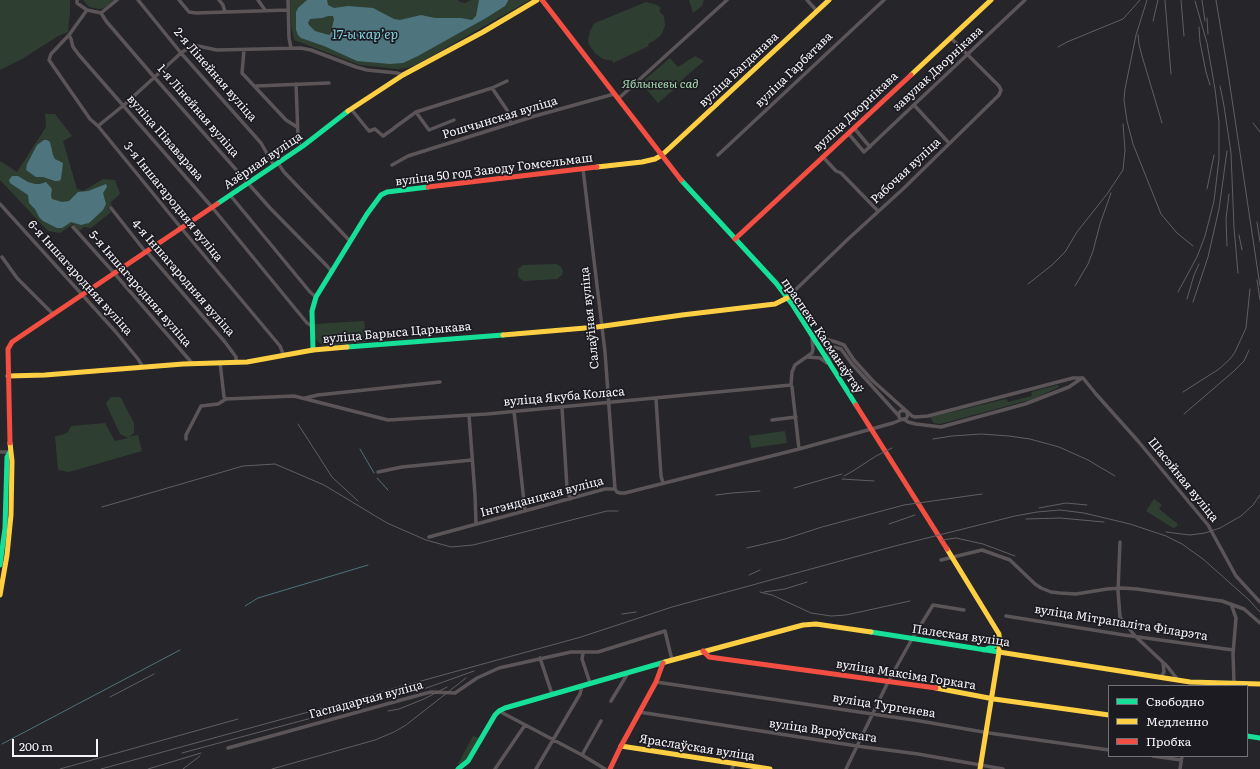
<!DOCTYPE html>
<html>
<head>
<meta charset="utf-8">
<style>
	body { margin:0 }
	#map { position:relative; width:1260px; height:769px; overflow:hidden; background:#26252a; font-family:Literata,serif }
	canvas { display:block }
	.legend { position:absolute; left:1108px; top:685px; width:140px; height:72px; box-sizing:border-box; background:#1c1b21; border:1px solid #737277; margin:0; padding:5px 7px; list-style:none; font-size:12px; color:#f5f4f9 }
	.legend li { display:flex; align-items:center; gap:8px; height:20px }
	.legend b { width:20px; border:1px solid #737277 }
	.scale { position:absolute; left:12px; top:739px; width:86px; height:18px; box-sizing:border-box; border:2px solid #f5f4f9; border-top:0; padding-left:5px; font-size:12px; line-height:14px; white-space:nowrap; color:#f5f4f9; -webkit-text-stroke:3px #1c1b21; paint-order:stroke }
</style>
</head>
<body>
<div id="map">
<canvas width="1260" height="769"></canvas>
<ul class="legend">
<li><b style="height:5px;background:#16e098"></b>Свободно</li>
<li><b style="height:5px;background:#ffcf43"></b>Медленно</li>
<li><b style="height:5px;background:#f24e42"></b>Пробка</li>
</ul>
<div class="scale">200 m</div>
</div>
<script>
const g = document.querySelector('canvas').getContext('2d');
g.lineJoin = 'round';
function fillPath(path, color) { g.fillStyle = color; g.fill(path, 'evenodd'); }
const poly = rows => new Path2D(rows.map(r => 'M' + r).join(''));
function strokePath(path, color, width, dash) { g.strokeStyle = color; g.lineWidth = width; g.lineCap = dash ? 'butt' : 'round'; g.setLineDash(dash || []); g.stroke(path); }
function label(font, color, halo, rows, align = 'center') {
  g.font = font + ' Literata,serif'; g.lineWidth = 3.5; g.setLineDash([]); g.textBaseline = 'middle'; g.strokeStyle = halo; g.fillStyle = color; for (const [text, x, y, turn = 0] of rows) {
    g.save(); g.translate(x, y); g.rotate((+turn || 0) * Math.PI / 180); g.textAlign = isNaN(turn) ? turn : align; if (halo) g.strokeText(text, 0, 0); g.fillText(text, 0, 0); g.restore();
  }
}
fillPath(poly([
	[0,0,70,0,70,12,68,32,58,36,22,59,0,70],
	[83,0,114,0,104,8,99,9,89,7],
	[290,0,458,0,460,2,465,3,471,0,530,0,416,65,406,68,398,69,360,65,294,40,291,25],
	[689,0,704,0,702,6,693,13],
	[646,2,657,5,661,8,659,11,664,16,665,25,663,31,660,36,652,42,648,44,649,46,613,63,613,61,603,59,595,53,589,45,588,40,590,31,593,25,595,23],
	[695,56,704,61,685,77,679,85,658,103,641,83,670,58,678,67],
	[45,114,55,114,72,136,63,141,77,189,83,191,103,179,115,180,120,194,110,203,112,205,108,208,111,212,91,228,84,227,79,231,73,224,60,233,48,231,0,180,0,161,17,172,46,127],
	[556,264,561,267,563,271,562,275,557,279,524,281,520,279,518,276,518,269,523,265],
	[364,321,367,342,323,346,315,339,315,324],
	[1058,385,1059,387,1033,399,940,424,934,423,931,419,931,417,1006,399,1008,402,1032,396,1031,392],
	[111,397,118,397,121,398,134,423,134,433,129,437,138,435,142,451,69,472,58,470,55,436,62,435,68,432,71,426,105,423,115,441,128,438,120,434,107,406,106,403],
	[785,431,787,443,751,448,749,436],
	[1154,499,1162,505,1159,509,1178,524,1176,527,1173,528,1146,511],
	[473,736,479,738,466,759,461,764,458,764]
]), '#2e3f32');
fillPath(poly([
	[307,0,327,0,328,5,334,8,348,6,373,8,394,19,400,20,421,15,435,18,461,18,472,20,476,16,479,0,508,0,508,1,505,6,486,18,418,56,403,63,390,64,357,61,324,46,301,38,298,35,296,30,296,12,298,8],
	[328,16,333,16,334,19,331,33,329,35,315,31,309,25,308,23,310,19,322,18],
	[44,140,47,140,50,142,53,155,55,159,63,163,61,179,59,181,55,181,43,177,36,177,26,170,27,164,37,145],
	[12,176,18,176,28,182,35,184,40,184,46,182,52,189,51,195,52,199,62,202,69,201,78,192,88,191,106,184,107,187,103,193,106,204,103,210,89,223,81,225,71,222,62,228,57,228,43,221,39,217,35,209,29,203,28,195,10,183,9,180]
]), '#4e747d');
strokePath(poly([
	[360,449,374,473],
	[377,478,388,490],
	[245,606,258,598,368,565],
	[2,744,180,650]
]), '#4e747d', 1);
strokePath(poly([
	[77,0,77,3,87,10],
	[117,0,101,13,87,10,69,35,51,54,49,60,90,119,98,126,182,229,280,346,284,356],
	[138,0,181,53,261,143,274,166],
	[179,0,189,12,196,13,288,10],
	[219,0,223,5,225,12],
	[258,0,265,10],
	[288,0,289,38,291,48],
	[807,0,817,11],
	[101,13,106,21,155,78,270,208,327,266,332,272],
	[69,35,71,39,73,47,79,55,211,206,307,323,312,326],
	[244,50,242,73,286,120,297,127],
	[296,84,298,136,300,148],
	[256,86,329,83],
	[492,88,507,110,511,124],
	[618,99,727,0],
	[914,105,949,143],
	[351,109,369,131,375,129,383,136,393,129],
	[416,112,429,130,454,120],
	[98,126,124,105,181,53,193,45,217,50,301,48,311,50,356,67,367,70,397,73,403,75],
	[394,128,416,112,492,88,507,81],
	[854,128,870,147],
	[848,133,864,152,1025,0],
	[718,155,884,0],
	[823,157,836,171,841,173,878,211],
	[278,163,284,172,350,241],
	[392,165,408,156,535,116,614,94],
	[583,169,605,352,615,489],
	[230,195,310,292,316,297],
	[0,204,115,331,138,359,143,367],
	[111,208,144,250,148,253,225,342,236,357,236,362],
	[73,227,115,274,192,363],
	[2,257,17,278,53,314],
	[787,298,847,240,904,188,999,95,1001,90,999,86,951,38],
	[811,333,818,337,836,342,844,345,854,360,873,381,912,416,915,417,928,416,1073,378,1083,378,1096,394,1138,441,1208,525,1236,576,1260,602],
	[808,357,820,358,827,363],
	[220,362,224,397,226,399,294,396,388,420,487,414,791,385],
	[830,362,828,354,830,349,834,347,841,349,852,364,899,416],
	[305,398,318,395,440,382],
	[656,399,661,476,663,483],
	[562,407,567,488,570,499],
	'898.5 415a4.5 4.5 0 1 1 9 0a4.5 4.5 0 1 1-9 0Z',
	[514,411,525,511],
	[469,415,475,495,476,524],
	[904,419,908,422,916,424,941,427,1025,404,1069,387,1082,378],
	[772,420,796,417],
	[186,439,186,435,201,406,218,404,226,399],
	[799,449,792,387,791,385,792,372,795,365,812,353,813,349,812,339],
	[0,452,10,452],
	[378,472,402,467,472,460],
	[429,537,605,489,615,489,617,492,620,493,625,493,799,449,893,423,903,419],
	[1120,542,1118,591,1120,617,1135,636,1167,666,1178,680],
	[941,560,982,550,1010,560,1035,584,1041,588,1051,592,1060,593,1076,594,1107,589,1122,588,1137,589,1222,601,1244,609,1260,623],
	[1231,604,1236,618,1233,654,1234,683],
	[1006,616,1124,635,1233,650],
	[583,653,582,659,590,683],
	[540,658,552,694],
	[1161,677,1164,672,1163,663],
	[656,682,920,721,989,733,1109,750],
	[611,701,628,673],
	[499,711,582,755,605,769],
	[639,712,857,746,918,754,1003,769],
	[228,748,423,694,431,692,455,693,477,678,499,668,571,652,598,652,665,631,672,660],
	[582,755,601,721],
	[1153,756,1181,760],
	[495,769,525,725],
	[536,769,580,694,582,686],
	[732,769,734,764],
	[846,769,888,682,912,639,933,605,964,610],
	[1180,769,1182,756]
]), '#5b5557', 3.5);
strokePath(poly([
	[681,180,776,283,792,304,856,405],
	[217,204,303,146,348,111],
	[347,347,503,335],
	[313,350,312,311,316,297,367,214,381,195,387,192,428,187],
	[0,565,5,528,7,457,10,452],
	[871,632,999,652],
	[984,650,994,646,1000,638],
	[1247,736,1260,738],
	[458,769,468,761,495,715,499,711,505,708,665,662]
]), '#16e098', 5);
strokePath(poly([
	[911,75,991,0],
	[348,111,403,75,483,32,537,0],
	[597,167,642,162,655,159,662,155,829,0],
	[503,335,597,327,682,315,775,304,787,298],
	[8,376,45,375,183,364,247,362,313,350,347,347],
	[947,549,999,634,999,652,980,769],
	[0,595,7,555,11,515,12,461,10,443],
	[999,652,1190,682,1260,684],
	[665,662,803,625,816,624,871,632],
	[936,688,994,699,1109,715],
	[621,746,770,769]
]), '#ffcf43', 5);
strokePath(poly([
	[542,0,681,180],
	[428,187,597,167],
	[735,239,911,75],
	[856,405,947,549],
	[10,443,8,349,12,342,217,204],
	[703,651,709,657,936,688],
	[610,769,621,746,656,682,663,663]
]), '#f24e42', 5);
strokePath(poly([
	[1147,0,1136,35,1125,89,1124,100,1127,121,1133,144,1161,214,1177,233,1193,246],
	[1165,0,1171,74],
	[1181,0,1184,36],
	[1202,0,1205,21],
	[1216,0,1227,66,1260,286],
	[1207,18,1208,34],
	[1153,21,1158,0],
	[1199,27,1200,42,1206,72,1210,85],
	[1138,35,1139,44,1142,56,1162,123],
	[1058,47,1067,42,1118,21,1123,19,1140,0],
	[1220,86,1224,106,1231,153,1234,228,1238,273],
	[1253,123,1260,132],
	[1207,189,1214,155],
	[1257,222,1260,242],
	[1239,235,1242,250],
	[1227,246,1226,219,1229,194],
	[1257,280,1260,300],
	[1028,284,1052,265,1065,252,1077,232,1107,194,1123,170,1125,150,1123,124],
	[1075,286,1088,264,1093,251,1100,224,1111,193],
	[1178,292,1197,257,1205,236,1214,201,1219,159,1219,122,1215,89,1207,43,1195,1],
	[1187,299,1194,275,1199,264],
	[1193,302,1208,257,1219,209,1227,151],
	[1183,392,1219,369,1230,359,1235,352,1246,328,1250,289],
	[1184,414,1234,371,1244,361,1249,350],
	[298,424,332,477,358,501],
	[933,439,952,436,981,434,1009,436,1030,439,1059,447,1088,460,1115,476],
	[844,476,853,471,876,456,892,448],
	[842,479,874,481],
	[794,488,842,474],
	[716,495,732,493,760,491],
	[102,507,243,466,275,464,324,485,387,523,426,540,451,547,473,545,607,511,618,511],
	[1039,508,1066,503,1087,505],
	[1026,519,1060,518,1104,522],
	[889,524,915,515],
	[1166,532,1190,535,1205,533,1220,528,1241,516,1253,505,1260,495],
	[942,540,956,538,983,544,1015,556],
	[747,548,785,539,822,527,904,505,982,494],
	[749,575,760,570],
	[760,592,772,595,811,613,831,616,846,615,910,601],
	[764,592,785,589,807,582],
	[622,614,636,612],
	[110,697,154,674],
	[388,711,399,709,424,699,447,687],
	[182,753,393,696,418,691,474,671],
	[60,769,238,719],
	[101,769,581,637,672,607,895,546,1015,516,1037,512,1060,510,1084,513,1130,524,1166,536,1182,544,1203,559,1248,599,1260,612],
	[148,769,201,753],
	[183,769,200,756],
	[272,769,375,740,394,732,406,725,466,678]
]), '#625f61', 1);
label('12px', '#f5f4f9', '#1c1b21', [
	["завулак Дворнікава",938,69,-43],
	["вуліца Багданава",739,70,-43],
	["вуліца Гарбатава",794,70,-44],
	["2-я Лінейная вуліца",215,75,49],
	["1-я Лінейная вуліца",198,111,49],
	["вуліца Дворнікава",856,112,-43],
	["Рошчынская вуліца",500,118,-17],
	["вуліца Піваварава",165,138,49],
	["Азёрная вуліца",263,161,-34],
	["вуліца 50 год Заводу Гомсельмаш",494,170,-7],
	["Рабочая вуліца",906,171,-43],
	["3-я Іншагародняя вуліца",173,202,51],
	["6-я Іншагародняя вуліца",80,278,48],
	["4-я Іншагародняя вуліца",183,278,49],
	["5-я Іншагародняя вуліца",140,289,49],
	["Салаўіная вуліца",590,318,-96],
	["вуліца Барыса Царыкава",397,333,-5],
	["праспект Касманаўтаў",822,336,56],
	["вуліца Якуба Коласа",564,397,-5],
	["Шасэйная вуліца",1183,480,51],
	["Інтэнданцкая вуліца",542,497,-15],
	["вуліца Мітрапаліта Філарэта",1121,623,9],
	["Палеская вуліца",961,636,8],
	["вуліца Максіма Горкага",906,675,9],
	["Гаспадарчая вуліца",366,700,-15],
	["вуліца Тургенева",884,706,9],
	["вуліца Вароўскага",823,731,8],
	["Яраслаўская вуліца",697,748,9]
]);
label('italic 12px', '#a9ddb3', '#1c1b21', [
	["Яблыневы сад",660,84]
]);
label('italic 13px', '#84d1e0', '#1c1b21', [
	["17-ы кар’ер",365,35]
]);
</script>
</body>
</html>
